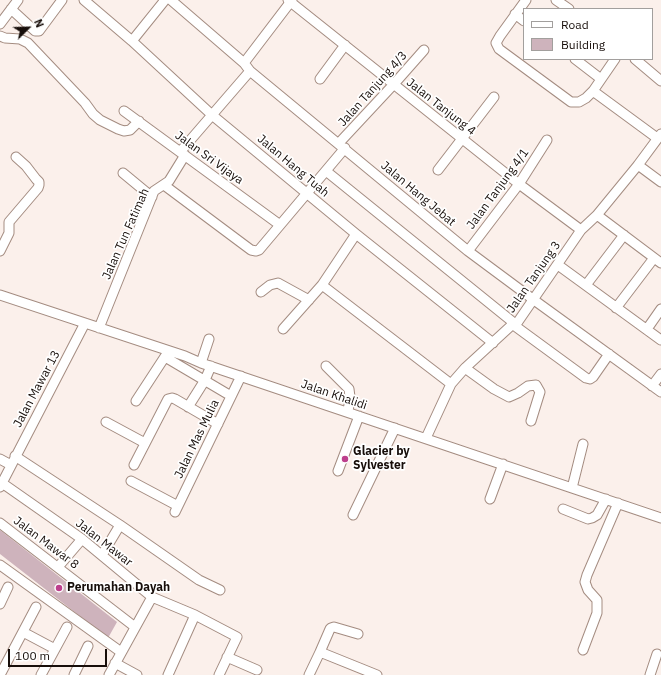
<!DOCTYPE html>
<html>
<head>
<meta charset="utf-8">
<style>
	body { margin:0 }
	#map { position:relative; width:661px; height:675px; overflow:hidden; background:#fbf0eb; font-family:"IBM Plex Sans",sans-serif }
	canvas { display:block }
	.legend { position:absolute; left:523px; top:8px; width:130px; height:52px; box-sizing:border-box; background:#fff; border:1px solid #a29f9d; margin:0; padding:5px 7px; list-style:none; font-size:12px; color:#170e0a }
	.legend li { display:flex; align-items:center; gap:8px; height:20px }
	.legend b { width:20px; border:1px solid #a29f9d }
	.north { position:absolute; left:8px; top:8px; width:40px; height:40px; -webkit-text-stroke:3px #fff; paint-order:stroke; rotate:67deg; font-size:11px; font-weight:700; line-height:16px; text-align:center; color:#170e0a }
	.north::after { content:''; display:block; margin:auto; width:14px; height:18px; background:#170e0a; clip-path:polygon(50% 0,100% 100%,50% 72%,0 100%) }
	.scale { position:absolute; left:8px; top:649px; width:99px; height:18px; box-sizing:border-box; border:2px solid #170e0a; border-top:0; padding-left:5px; font-size:12px; line-height:14px; white-space:nowrap; color:#170e0a; -webkit-text-stroke:3px #fff; paint-order:stroke }
</style>
</head>
<body>
<div id="map">
<canvas width="661" height="675"></canvas>
<ul class="legend">
<li><b style="height:5px;background:#fff"></b>Road</li>
<li><b style="height:11px;background:#ceb3bc"></b>Building</li>
</ul>
<div class="north">N</div>
<div class="scale">100 m</div>
</div>
<script>
const g = document.querySelector('canvas').getContext('2d');
g.lineJoin = 'round';
function fillPath(path, color) { g.fillStyle = color; g.fill(path, 'evenodd'); }
const poly = rows => new Path2D(rows.map(r => 'M' + r).join(''));
function strokePath(path, color, width, dash) { g.strokeStyle = color; g.lineWidth = width; g.lineCap = dash ? 'butt' : 'round'; g.setLineDash(dash || []); g.stroke(path); }
function label(font, color, halo, rows, align = 'center') {
  g.font = font + ' "IBM Plex Sans",sans-serif'; g.lineWidth = 3.5; g.setLineDash([]); g.textBaseline = 'middle'; g.strokeStyle = halo; g.fillStyle = color; for (const [text, x, y, turn = 0] of rows) {
    g.save(); g.translate(x, y); g.rotate((+turn || 0) * Math.PI / 180); g.textAlign = isNaN(turn) ? turn : align; if (halo) g.strokeText(text, 0, 0); g.fillText(text, 0, 0); g.restore();
  }
}
fillPath(poly([
	[0,530,117,622,108,638,0,554]
]), '#ceb3bc');
const minor = poly([
	[84,0,132,41,212,115,356,234,493,343],
	[171,0,244,63,250,71,468,251,534,300,661,392],
	[288,0,519,184,581,230],
	[526,0,500,36,496,43,499,49,571,102,579,102,586,98,593,91,615,59],
	[556,0,569,9],
	[11,9,35,31,39,31,62,0],
	[515,14,524,21],
	[0,24,18,0],
	[0,36,5,38,20,39,28,43,85,103,93,114,100,120,118,129,124,131,130,130,139,121],
	[132,41,165,0],
	[575,59,601,79],
	[635,59,661,81],
	[244,63,292,0],
	[320,79,345,45],
	[593,91,657,138],
	[124,111,280,225],
	[339,143,394,84,424,50],
	[180,152,250,71],
	[638,165,661,182],
	[438,170,494,97],
	[326,171,514,323],
	[123,173,152,197],
	[164,185,251,250,256,251,259,250,345,148],
	[597,215,661,263],
	[0,251,9,233,9,222,38,188,39,185,39,182,36,179,26,166,16,157],
	[468,251,519,184,547,140],
	[558,265,661,340],
	[322,285,451,384],
	[586,285,624,235],
	[261,292,270,285,278,283,309,300],
	[0,295,185,356,201,363,661,518],
	[616,308,654,258],
	[515,326,586,378,590,379,593,377,609,354],
	[99,328,154,191,169,181,185,155],
	[283,329,322,285,356,234],
	[647,329,661,309],
	[165,357,231,396],
	[201,363,209,339],
	[326,366,349,389,350,397,348,412],
	[465,368,494,389,509,397,518,393,528,386,536,385,540,392,531,421],
	[652,386,661,374],
	[136,401,168,352],
	[188,407,205,380,211,366],
	[106,422,145,443],
	[426,438,451,384,465,368,514,323,515,326,581,230,597,215,638,165,661,134],
	[15,456,120,525,199,580,220,590],
	[0,459,11,465],
	[134,465,168,399,172,398,175,399,218,424],
	[338,471,359,416],
	[131,481,178,506],
	[2,483,82,539,152,597,195,615,237,637,219,675],
	[0,487,85,323],
	[572,488,583,444],
	[490,499,503,464],
	[563,509,588,519,592,518,597,515,606,499],
	[175,512,241,376],
	[353,515,395,428],
	[0,523,135,627],
	[102,555,120,525],
	[0,565,121,652],
	[58,567,82,539],
	[0,604,8,587],
	[23,632,55,649],
	[583,650,597,613,597,600,588,590,585,582,587,575,618,503],
	[320,652,330,629,331,628,334,627,358,634],
	[227,657,257,670],
	[115,663,137,675],
	[0,675,36,607],
	[41,675,67,627],
	[74,675,88,646],
	[109,675,152,597],
	[168,675,195,615],
	[309,675,320,652,377,675],
	[650,675,657,654]
]);
strokePath(minor, '#a48c81', 11);
strokePath(minor, '#fff', 9);
for (const [x, y, r, color] of [
	[345,459,4,"#bd3f8d"],
	[59,588,4,"#bd3f8d"]
]) { const dot = new Path2D(); dot.arc(x, y, r, 0, 2 * Math.PI); g.fillStyle = color; g.fill(dot); strokePath(dot, '#fff', 1.5); }
label('12px', '#170e0a', '#fff', [
	["Jalan Tanjung 4/3",373,89,-48],
	["Jalan Tanjung 4",441,107,38],
	["Jalan Sri Vijaya",209,158,36],
	["Jalan Hang Tuah",293,166,40],
	["Jalan Tanjung 4/1",498,189,-54],
	["Jalan Hang Jebat",418,194,40],
	["Jalan Tun Fatimah",126,234,-66],
	["Jalan Tanjung 3",534,277,-55],
	["Jalan Mawar 13",37,389,-62],
	["Jalan Khalidi",334,395,19],
	["Jalan Mas Mulia",197,439,-64],
	["Jalan Mawar 8",46,543,37],
	["Jalan Mawar",104,543,38]
]);
label('bold 12px', '#170e0a', '#fff', [
	["Glacier by",353,452],
	["Sylvester",353,466],
	["Perumahan Dayah",67,588]
], 'left');
</script>
</body>
</html>
